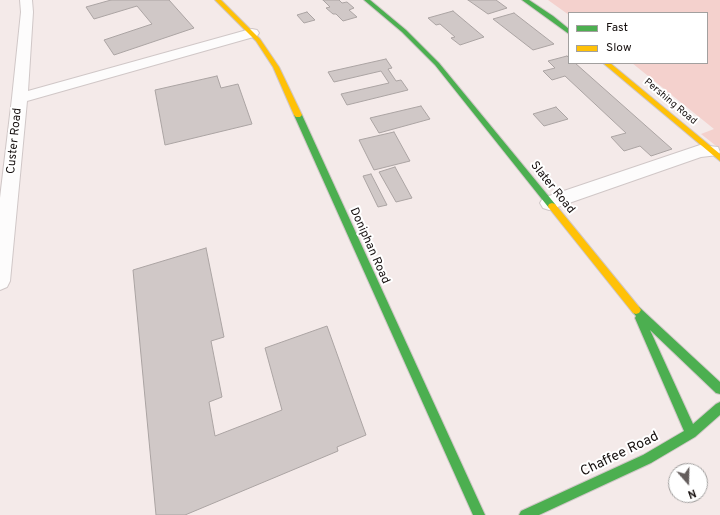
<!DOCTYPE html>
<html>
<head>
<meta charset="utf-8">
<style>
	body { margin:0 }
	#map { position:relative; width:720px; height:515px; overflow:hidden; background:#f4eae9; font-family:Overpass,sans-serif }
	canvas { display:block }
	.legend { position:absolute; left:568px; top:12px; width:140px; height:52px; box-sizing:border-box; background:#fff; border:1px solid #a2a09f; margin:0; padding:5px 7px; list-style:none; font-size:12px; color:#171110 }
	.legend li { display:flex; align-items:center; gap:8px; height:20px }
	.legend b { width:20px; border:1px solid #a2a09f }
	.north { position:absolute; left:668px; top:463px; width:40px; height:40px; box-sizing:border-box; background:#fff; border:1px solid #a2a09f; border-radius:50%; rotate:160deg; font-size:11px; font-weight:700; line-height:16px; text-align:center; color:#171110 }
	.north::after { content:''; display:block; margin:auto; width:14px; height:18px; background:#645d5c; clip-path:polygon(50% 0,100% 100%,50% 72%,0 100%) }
</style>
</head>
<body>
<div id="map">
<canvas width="720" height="515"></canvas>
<ul class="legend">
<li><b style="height:5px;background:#4caf50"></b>Fast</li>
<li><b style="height:5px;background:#ffc107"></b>Slow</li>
</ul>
<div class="north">N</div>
</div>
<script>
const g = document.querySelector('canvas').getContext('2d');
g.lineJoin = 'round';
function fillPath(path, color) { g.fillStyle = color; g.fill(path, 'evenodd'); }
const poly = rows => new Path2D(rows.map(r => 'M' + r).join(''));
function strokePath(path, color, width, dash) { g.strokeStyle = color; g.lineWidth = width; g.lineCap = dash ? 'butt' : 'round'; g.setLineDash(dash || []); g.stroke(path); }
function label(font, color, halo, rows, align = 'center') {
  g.font = font + ' Overpass,sans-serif'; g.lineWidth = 4; g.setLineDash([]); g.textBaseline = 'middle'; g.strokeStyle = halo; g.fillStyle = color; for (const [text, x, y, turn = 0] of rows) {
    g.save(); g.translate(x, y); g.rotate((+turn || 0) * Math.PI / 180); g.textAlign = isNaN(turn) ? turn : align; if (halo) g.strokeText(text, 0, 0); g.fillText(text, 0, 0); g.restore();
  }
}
fillPath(poly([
	[548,0,720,0,720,149,701,134,714,129,632,63,707,63,707,13,569,13,569,15]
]), '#f4d1cd');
const building = poly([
	[111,0,169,0,194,28,114,55,104,40,152,24,137,6,94,19,86,7,111,0],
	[323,0,339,0,342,3,347,2,354,8,349,10,357,17,343,21,336,14,333,14,326,8,330,7,323,0],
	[468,0,496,0,507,8,488,14,468,0],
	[453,11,484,37,460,45,451,38,455,37,440,24,436,25,428,18,453,11],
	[307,12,315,20,304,23,297,15,307,12],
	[514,13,554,44,533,50,493,19,514,13],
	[567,56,569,58,569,63,575,63,672,149,651,156,640,146,624,151,611,137,626,133,565,76,552,80,543,71,555,68,548,61,567,56],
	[386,59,392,68,388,69,396,81,401,80,408,90,347,105,341,94,389,83,381,71,334,82,328,72,386,59],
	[217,76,221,88,238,84,252,124,165,145,155,90,217,76],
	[421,106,430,119,379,133,370,118,421,106],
	[556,107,568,119,544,126,533,114,556,107],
	[394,132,410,161,374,170,359,140,394,132],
	[395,167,412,198,396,202,379,172,395,167],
	[371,174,387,205,378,207,363,176,371,174],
	[206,248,224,337,211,341,222,397,209,402,215,436,282,410,265,348,327,326,366,435,337,447,338,451,185,515,156,515,133,270,206,248]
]);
fillPath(building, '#d0c8c7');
strokePath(building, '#aba4a3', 1);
const street = poly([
	[20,0,32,0,33,12,28,91,247,30,252,29,257,30,259,33,257,36,27,101,10,281,7,287,0,290,0,198,12,98,21,12,20,0],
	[700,145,718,147,720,152,718,155,701,157,549,210,543,208,540,203,543,198,700,145]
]);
const fast = poly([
	[364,0,370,0,406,30,439,63,555,204,556,206,555,208,549,208,435,65,402,32,364,0],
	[522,0,529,0,553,16,569,29,569,34,522,0],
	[296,113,300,113,302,115,485,515,473,515,294,115,296,113],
	[636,306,639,307,720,382,720,394,716,393,650,330,693,424,716,404,720,402,720,415,695,437,651,463,539,515,519,515,521,511,643,455,684,431,635,318,636,316,631,310,633,307,636,306]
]);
const slow = poly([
	[215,0,221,0,260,39,279,67,302,115,300,117,296,117,294,115,273,67,256,41,215,0],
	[603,63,610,63,720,154,720,161,603,63],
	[552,203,555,204,639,307,641,310,639,313,636,314,633,313,549,208,548,206,549,204,552,203]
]);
strokePath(street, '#d0c7c7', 2);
strokePath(fast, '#d0c7c7', 2);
strokePath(slow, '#d0c7c7', 2);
fillPath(street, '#fdfcfc');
fillPath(fast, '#4caf50');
fillPath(slow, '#ffc107');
label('10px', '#171110', '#fff', [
	["Pershing Road",670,102,40]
]);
label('12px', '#171110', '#fff', [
	["Custer Road",15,141,-84],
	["Slater Road",552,188,51],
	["Doniphan Road",369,246,66]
]);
label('14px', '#171110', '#fff', [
	["Chaffee Road",620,455,-26]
]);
</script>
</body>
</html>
